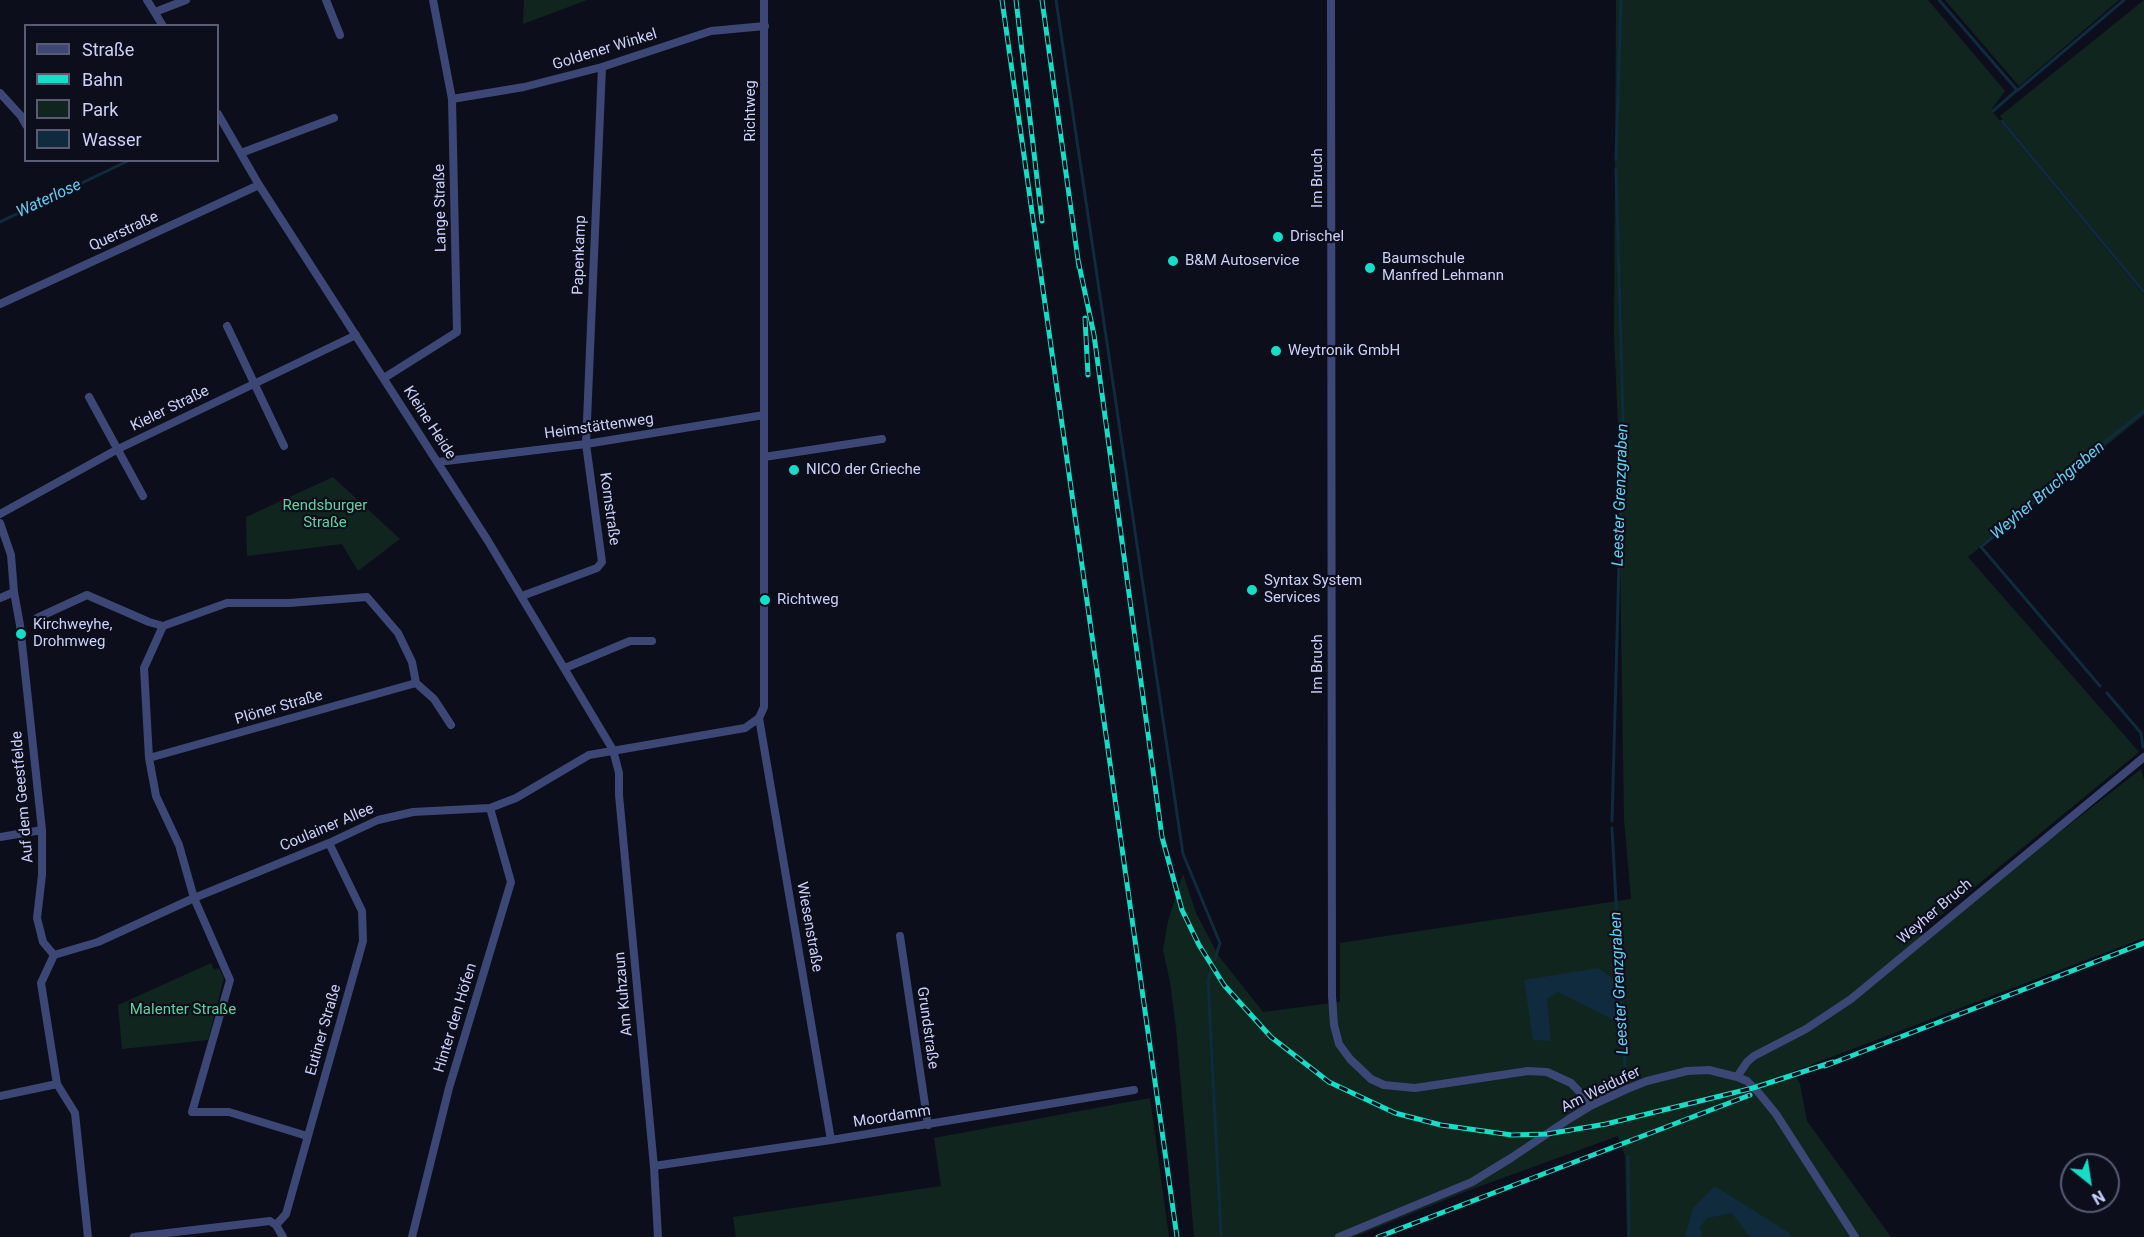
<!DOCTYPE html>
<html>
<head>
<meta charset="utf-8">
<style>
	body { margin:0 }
	#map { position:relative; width:2144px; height:1237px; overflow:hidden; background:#0d0e1b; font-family:Roboto,sans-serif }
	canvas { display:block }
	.legend { position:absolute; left:24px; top:24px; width:195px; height:138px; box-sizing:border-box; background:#0d0e1b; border:2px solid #595c74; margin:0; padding:8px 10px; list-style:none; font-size:18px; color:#ccd1fa }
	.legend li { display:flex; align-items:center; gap:12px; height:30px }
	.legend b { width:30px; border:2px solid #595c74 }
	.north { position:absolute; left:2060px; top:1153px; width:60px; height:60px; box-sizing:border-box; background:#0d0e1b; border:2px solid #595c74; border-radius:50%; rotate:150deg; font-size:16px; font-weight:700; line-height:24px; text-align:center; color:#ccd1fa }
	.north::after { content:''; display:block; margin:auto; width:21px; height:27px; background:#14dec5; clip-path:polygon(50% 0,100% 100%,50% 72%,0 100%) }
</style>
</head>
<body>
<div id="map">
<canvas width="2144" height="1237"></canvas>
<ul class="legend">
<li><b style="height:8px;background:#3c4776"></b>Straße</li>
<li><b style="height:8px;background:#14dec5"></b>Bahn</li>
<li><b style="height:16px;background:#11251f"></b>Park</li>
<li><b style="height:16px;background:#0f2b3d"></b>Wasser</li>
</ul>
<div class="north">N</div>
</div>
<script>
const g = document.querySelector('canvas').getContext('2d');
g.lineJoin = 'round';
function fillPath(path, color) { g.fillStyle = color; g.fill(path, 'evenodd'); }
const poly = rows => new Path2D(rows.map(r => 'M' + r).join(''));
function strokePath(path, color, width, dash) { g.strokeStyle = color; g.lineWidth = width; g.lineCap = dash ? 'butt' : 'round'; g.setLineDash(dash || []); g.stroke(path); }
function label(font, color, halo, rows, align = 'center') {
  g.font = font + ' Roboto,sans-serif'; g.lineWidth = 4.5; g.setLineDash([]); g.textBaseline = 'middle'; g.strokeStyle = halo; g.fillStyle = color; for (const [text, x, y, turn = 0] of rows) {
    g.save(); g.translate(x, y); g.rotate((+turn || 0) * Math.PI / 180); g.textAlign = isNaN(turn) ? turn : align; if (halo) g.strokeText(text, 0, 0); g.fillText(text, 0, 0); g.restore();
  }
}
fillPath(poly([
	[524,0,587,0,523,24],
	[1616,0,1928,0,2005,91,1991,110,2144,295,2144,415,1968,557,2139,752,1919,933,1924,938,2141,769,2144,780,2144,938,1792,1072,1800,1084,1807,1121,1891,1237,1627,1237,1625,1156,1618,1136,1467,1191,1354,1237,1194,1237,1176,1028,1170,982,1163,950,1168,921,1183,874,1196,913,1218,955,1263,1012,1340,1002,1340,943,1631,899,1624,819,1618,425,1614,335],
	[1945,0,2119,0,2019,86],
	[2144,0,2144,290,2000,116],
	[333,477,400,539,358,571,342,544,247,556,246,517],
	[211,963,214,970,219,968,224,978,208,1040,122,1049,118,1005],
	[1150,1098,1169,1237,736,1237,733,1217,941,1186,934,1138]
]), '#11251f');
fillPath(poly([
	[1598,968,1620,984,1622,1022,1618,1022,1558,992,1547,999,1551,1041,1533,1040,1524,980],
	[1715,1186,1789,1233,1792,1237,1750,1237,1732,1213,1707,1218,1700,1227,1702,1237,1685,1237,1693,1208]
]), '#0f2b3d');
strokePath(poly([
	[1056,0,1183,854,1220,943,1215,959],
	[1939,0,2017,90,1993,111],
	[2018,90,2124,0],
	[2002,121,2144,292],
	[1616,160,1621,0],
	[0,222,130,160],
	[2100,686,1981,547,2070,470,2144,411],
	[2107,693,2141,733,2143,747],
	[1612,821,1623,416,1616,169],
	[1612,828,1625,1066],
	[1210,974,1208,981,1221,1235],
	[1628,1157,1629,1237]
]), '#0f2b3d', 3);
strokePath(poly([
	[147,0,163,26],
	[326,0,340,35],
	[1331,0,1332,996,1334,1025,1339,1044,1350,1059,1371,1079,1384,1085,1415,1088,1528,1071,1547,1072,1571,1083,1592,1105],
	[155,12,186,0],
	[0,93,21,116,26,125],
	[452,99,524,87,602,67,711,31,765,26],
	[218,114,259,185,488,541,613,750,619,773,619,795,654,1167,658,1237],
	[241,153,334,118],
	[0,304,259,185],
	[227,326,284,446],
	[384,378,457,332,452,99,433,0],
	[89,397,143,496],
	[764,457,882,439],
	[438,462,586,444,764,415],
	[0,514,118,449,356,335],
	[0,523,11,555,14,592,20,625,42,830,42,875,37,918,43,942,54,955],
	[522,596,597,568,602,562,586,444,602,67],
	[0,598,14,592],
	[37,618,87,595,149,622,163,626],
	[565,668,630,641,652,641],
	[759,718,831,1140],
	[149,758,416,683],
	[0,837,42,830],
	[900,936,928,1125],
	[54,955,98,942,194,898,329,843,378,820,413,812,490,808,516,798,589,755,745,728,759,718,764,707,764,0],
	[54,955,41,983,57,1084,75,1113,88,1237],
	[1737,1077,1747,1062,1754,1056,1806,1029,1851,999,2144,757],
	[0,1096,57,1084],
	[307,1136,229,1112,192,1112,230,980,194,898,179,845,156,796,149,758,144,668,163,626,227,603,289,603,367,597,398,633,412,662,416,683,434,699,451,725],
	[654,1166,831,1140,1134,1090],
	[134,1237,270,1221,276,1225],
	[283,1237,276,1225,286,1214,363,941,362,911,329,843],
	[412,1237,449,1088,511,882,490,808],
	[1339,1237,1472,1182,1511,1158,1569,1119,1592,1105,1627,1089,1647,1081,1687,1071,1709,1070,1737,1077,1747,1081,1758,1092,1776,1114,1855,1237]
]), '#3c4776', 8);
const rail = poly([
	[1002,0,1177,1237],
	[1016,0,1042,221],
	[1042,0,1079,267],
	[1078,260,1094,335,1162,837,1182,910,1199,945,1224,985,1271,1037,1329,1082,1395,1113,1441,1125,1512,1135,1547,1134,1606,1124,1753,1088,1833,1062],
	[1085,318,1088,375],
	[1825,1066,2144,943],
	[1378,1237,1750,1095]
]);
strokePath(rail, '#14dec5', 5);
strokePath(rail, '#0d0e1b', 3, [9]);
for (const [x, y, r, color] of [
	[1278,237,6,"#14dec5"],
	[1173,261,6,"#14dec5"],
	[1370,268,6,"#14dec5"],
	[1276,351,6,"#14dec5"],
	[794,470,6,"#14dec5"],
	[1252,590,6,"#14dec5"],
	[765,600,6,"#14dec5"],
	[21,634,6,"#14dec5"]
]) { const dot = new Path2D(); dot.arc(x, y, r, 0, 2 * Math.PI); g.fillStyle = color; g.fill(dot); strokePath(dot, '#0d0e1b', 2); }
label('15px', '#ccd1fa', '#0d0e1b', [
	["Goldener Winkel",605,50,-17],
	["Richtweg",751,111,-90],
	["Im Bruch",1318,178,-90],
	["Lange Straße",441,208,-91],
	["Querstraße",124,232,-25],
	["Papenkamp",580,255,-88],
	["Kieler Straße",170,409,-26],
	["Kleine Heide",429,423,57],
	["Heimstättenweg",599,427,-8],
	["Kornstraße",609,509,82],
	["Im Bruch",1318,664,-90],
	["Plöner Straße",279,708,-16],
	["Auf dem Geestfelde",23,797,-95],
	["Coulainer Allee",327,828,-23],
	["Weyher Bruch",1935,912,-40],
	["Wiesenstraße",809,927,80],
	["Am Kuhzaun",624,994,-95],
	["Hinter den Höfen",456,1018,-73],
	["Grundstraße",927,1028,82],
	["Eutiner Straße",324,1030,-74],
	["Am Weidufer",1601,1090,-26],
	["Moordamm",892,1117,-9]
]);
label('15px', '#ccd1fa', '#0d0e1b', [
	["Drischel",1290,237],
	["Baumschule",1382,259],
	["Manfred Lehmann",1382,276],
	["B&M Autoservice",1185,261],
	["Weytronik GmbH",1288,351],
	["NICO der Grieche",806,470],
	["Syntax System",1264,581],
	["Services",1264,598],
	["Richtweg",777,600],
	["Kirchweyhe,",33,625],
	["Drohmweg",33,642]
], 'left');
label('15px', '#60d39c', '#0d0e1b', [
	["Rendsburger",325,506],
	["Straße",325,523],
	["Malenter Straße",183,1010]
]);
label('italic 16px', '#63d0f1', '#0d0e1b', [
	["Waterlose",49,199,-25],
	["Weyher Bruchgraben",2048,491,-40],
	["Leester Grenzgraben",1621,495,-88],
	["Leester Grenzgraben",1620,983,-93]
]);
</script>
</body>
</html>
